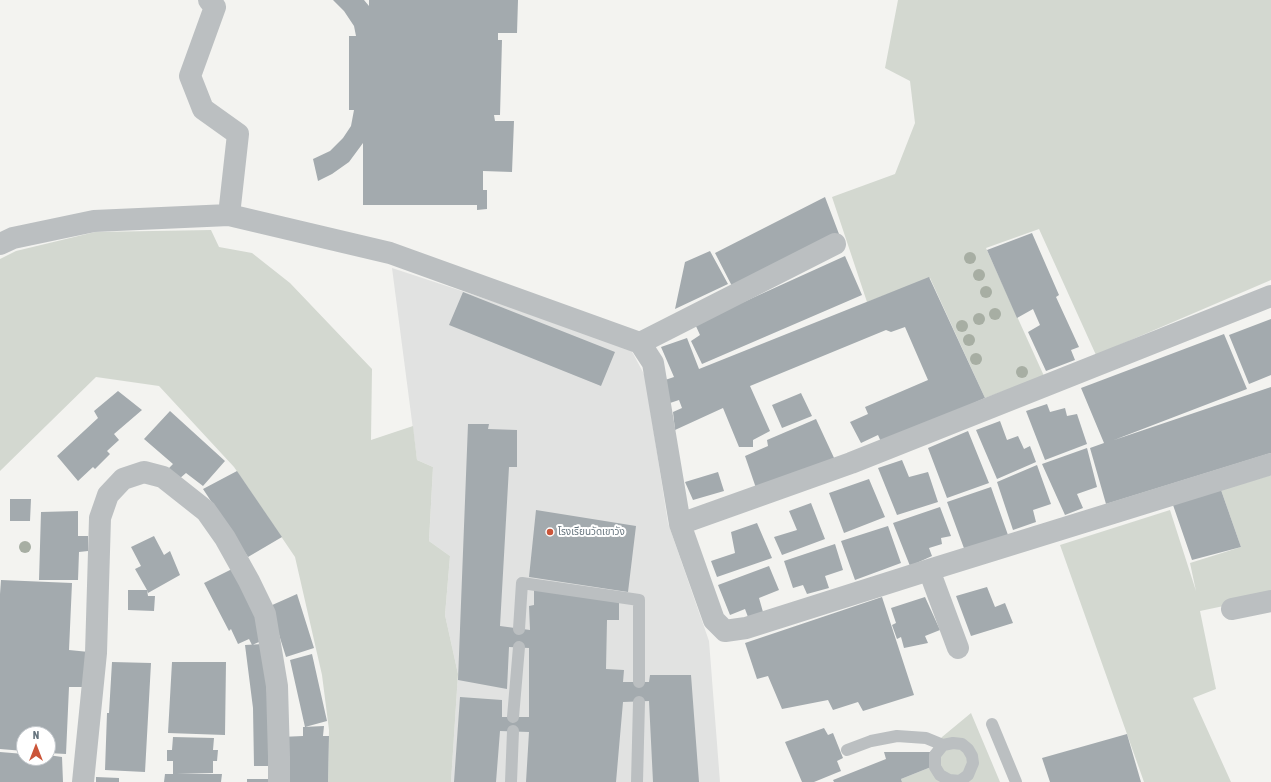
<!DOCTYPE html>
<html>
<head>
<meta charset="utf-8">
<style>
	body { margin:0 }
	#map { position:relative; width:1271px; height:782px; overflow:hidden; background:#f3f3f0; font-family:"Asap Condensed",sans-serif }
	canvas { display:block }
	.north { position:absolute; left:16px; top:726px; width:40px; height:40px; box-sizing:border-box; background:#fff; border:1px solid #c2c7cb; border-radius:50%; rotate:0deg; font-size:11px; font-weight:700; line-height:16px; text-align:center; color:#66747d }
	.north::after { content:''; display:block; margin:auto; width:14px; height:18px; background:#cb5539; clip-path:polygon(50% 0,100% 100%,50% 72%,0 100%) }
</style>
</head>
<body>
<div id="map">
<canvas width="1271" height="782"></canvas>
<div class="north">N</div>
</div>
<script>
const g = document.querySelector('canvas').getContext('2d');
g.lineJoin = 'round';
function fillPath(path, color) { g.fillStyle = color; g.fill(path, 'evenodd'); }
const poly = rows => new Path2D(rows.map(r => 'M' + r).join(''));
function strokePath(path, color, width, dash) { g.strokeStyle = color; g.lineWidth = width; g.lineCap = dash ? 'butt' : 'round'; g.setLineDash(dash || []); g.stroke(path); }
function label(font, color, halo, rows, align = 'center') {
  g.font = font + ' "Asap Condensed","Noto Sans Thai",sans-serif'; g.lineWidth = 4; g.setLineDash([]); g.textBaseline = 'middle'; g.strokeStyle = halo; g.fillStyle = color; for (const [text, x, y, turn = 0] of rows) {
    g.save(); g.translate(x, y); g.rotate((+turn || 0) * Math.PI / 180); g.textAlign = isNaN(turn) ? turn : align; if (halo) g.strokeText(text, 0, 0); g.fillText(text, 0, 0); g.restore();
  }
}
fillPath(poly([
	[392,268,629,346,645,376,668,523,709,641,720,782,451,782,458,674,445,615,450,556,429,541,433,467,417,460]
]), '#e1e2e1');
fillPath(poly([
	[898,0,1271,0,1271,280,1096,355,1039,229,986,248,1044,376,985,398,930,278,867,302,832,197,895,174,915,123,910,81,885,68],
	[211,230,219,247,252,253,290,283,372,369,371,440,413,426,417,460,433,467,429,541,450,556,445,615,458,674,451,782,328,782,329,730,322,675,295,557,234,467,159,386,96,377,0,471,0,259,16,251,95,232],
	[1271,475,1271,596,1200,611,1216,689,1193,698,1231,782,1144,782,1060,545,1170,510,1196,591,1190,563,1241,547,1221,490],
	[971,713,1000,782,902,782,901,779,931,767,930,752,942,737]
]), '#d3d8d0');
fillPath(poly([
	[333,0,364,0,369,6,369,0,518,0,517,33,498,33,498,40,502,40,500,115,494,115,495,121,514,121,512,172,483,171,483,190,487,190,487,209,477,210,477,205,363,205,363,143,349,162,332,174,318,181,313,159,330,151,343,138,351,126,354,110,349,110,349,36,356,36,354,26,344,11],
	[825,197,839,234,733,288,715,253],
	[1032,233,1059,295,1056,297,1079,347,1071,350,1075,360,1046,371,1028,332,1040,325,1033,309,1017,318,987,250],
	[710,251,728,284,675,309,685,262],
	[845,256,862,295,702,364,691,341,700,335,695,324],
	[929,277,985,398,882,444,878,435,861,443,850,422,868,414,865,407,928,380,905,327,891,332,886,330,750,386,770,431,753,440,753,447,739,447,723,408,675,430,673,412,682,408,679,400,670,403,665,380,674,377,661,347,687,338,699,369],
	[463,292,615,352,601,386,449,325],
	[1271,319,1271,375,1249,384,1229,335],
	[1224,334,1247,389,1114,440,1271,387,1271,453,1106,504,1090,448,1104,443,1081,388],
	[118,391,142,410,114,434,119,440,107,451,110,454,95,469,93,467,78,481,57,456,98,418,94,411],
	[801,393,812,416,782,428,772,405],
	[1047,404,1050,412,1065,408,1067,416,1077,414,1087,444,1045,460,1026,411],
	[170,411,225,461,203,486,186,473,179,479,168,469,173,464,144,439],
	[816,419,835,460,756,488,745,456,768,446,767,440],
	[1000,421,1007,440,1018,436,1024,449,1030,446,1036,462,997,479,976,430],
	[468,424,489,424,488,429,517,430,517,467,509,467,500,626,530,630,529,606,534,605,534,587,619,601,619,620,607,620,606,669,624,670,623,682,649,682,650,675,691,675,699,782,653,782,649,701,623,702,616,782,526,782,529,732,500,731,496,782,454,782,460,697,502,700,502,717,529,717,529,648,509,647,507,689,458,680],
	[968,431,989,483,947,498,928,448],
	[1087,448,1097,487,1077,494,1083,508,1065,515,1042,464],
	[902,460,909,477,928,472,938,502,897,515,878,468],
	[1037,465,1051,504,1033,510,1036,522,1013,530,997,482],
	[237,471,282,537,248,557,203,489],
	[718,472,724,491,693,500,685,482],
	[869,479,885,517,844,533,829,493],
	[991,487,1008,535,965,551,947,502],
	[1221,490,1241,547,1192,560,1173,505],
	[10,499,31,499,30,521,10,521],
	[811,503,825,539,782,555,774,537,797,530,789,511],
	[940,507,951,536,941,538,942,544,929,548,932,556,910,566,893,523],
	[536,510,636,526,628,592,529,577],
	[78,511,78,536,88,536,88,551,79,552,78,580,39,580,41,512],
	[757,523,772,558,717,577,711,561,735,553,731,532],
	[888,526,901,563,855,580,841,541],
	[154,536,164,555,170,551,180,575,148,593,147,590,148,596,155,596,154,611,128,610,128,590,147,590,135,569,141,566,131,547],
	[835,544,843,570,825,576,829,588,807,594,803,585,793,588,784,561],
	[769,566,779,590,759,598,763,612,748,617,745,609,730,615,718,585],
	[234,568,266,639,252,645,249,639,238,644,231,629,229,631,204,583],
	[1,580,72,583,69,650,89,652,88,687,69,687,66,754,48,753,48,734,24,734,24,751,0,749,0,594],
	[987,587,995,607,1005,603,1013,623,971,636,956,596],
	[297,594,314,648,286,657,270,606],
	[882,597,914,695,863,711,858,702,833,710,828,700,782,709,768,676,757,679,745,643],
	[925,597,940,630,925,636,928,643,904,648,901,637,897,639,892,625,896,623,891,608],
	[263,644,273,766,254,766,253,708,245,645],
	[312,654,327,721,305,727,290,660],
	[112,662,151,663,145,772,105,770,107,713,109,713],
	[172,662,226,662,225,735,168,733],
	[324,726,323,736,329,736,328,782,281,782,281,737,303,736,303,727],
	[824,728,828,735,833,733,843,758,837,761,841,771,814,782,802,782,785,742],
	[1127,734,1141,782,1050,782,1042,758],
	[173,737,214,738,213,750,218,750,217,761,213,761,213,773,177,774,222,774,221,782,164,782,165,774,173,774,173,761,167,761,167,750,172,750],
	[0,752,24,754,24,758,48,758,48,755,62,757,63,782,0,782],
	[884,752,930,752,931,767,901,779,902,782,834,782,833,780,886,759],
	[96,777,119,778,119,782,96,782],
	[247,779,273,779,273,782,247,782]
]), '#a3aaae');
strokePath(poly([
	[519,629,522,583,639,600,639,682],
	[513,717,519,647],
	[992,724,1016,782],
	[847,750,871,741,897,736,926,738,943,745,953,743,962,744,968,749,972,756,973,763,968,775,960,781,949,780,940,775,935,767,935,755,943,745],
	[511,782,513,731],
	[637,782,639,702]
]), '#bbbfc1', 12);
strokePath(poly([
	[209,0,215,7,190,76,203,109,238,134,229,215],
	[0,244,13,238,94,221,229,215,390,253,640,343,653,363,680,524,714,620,725,631,746,628,929,570,1271,464],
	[640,343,835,244],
	[680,524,851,463,1271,296],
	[929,570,958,648],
	[1232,609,1271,601],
	[83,782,96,653,100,518,108,495,123,479,144,472,163,477,206,511,225,538,249,581,265,614,277,686,279,757,279,782]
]), '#bbbfc1', 22);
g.fillStyle = '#a7aea3';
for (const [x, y] of [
	[970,258],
	[979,275],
	[986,292],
	[995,314],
	[979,319],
	[962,326],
	[969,340],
	[976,359],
	[1022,372],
	[25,547]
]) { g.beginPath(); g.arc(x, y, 6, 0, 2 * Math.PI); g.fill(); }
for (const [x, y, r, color] of [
	[550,532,4,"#cb5539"]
]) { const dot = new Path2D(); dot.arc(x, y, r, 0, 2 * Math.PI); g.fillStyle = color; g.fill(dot); strokePath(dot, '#fff', 1.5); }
label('10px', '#66747d', '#fff', [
	["โรงเรียนวัดเขาวัง",558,532]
], 'left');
</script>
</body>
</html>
